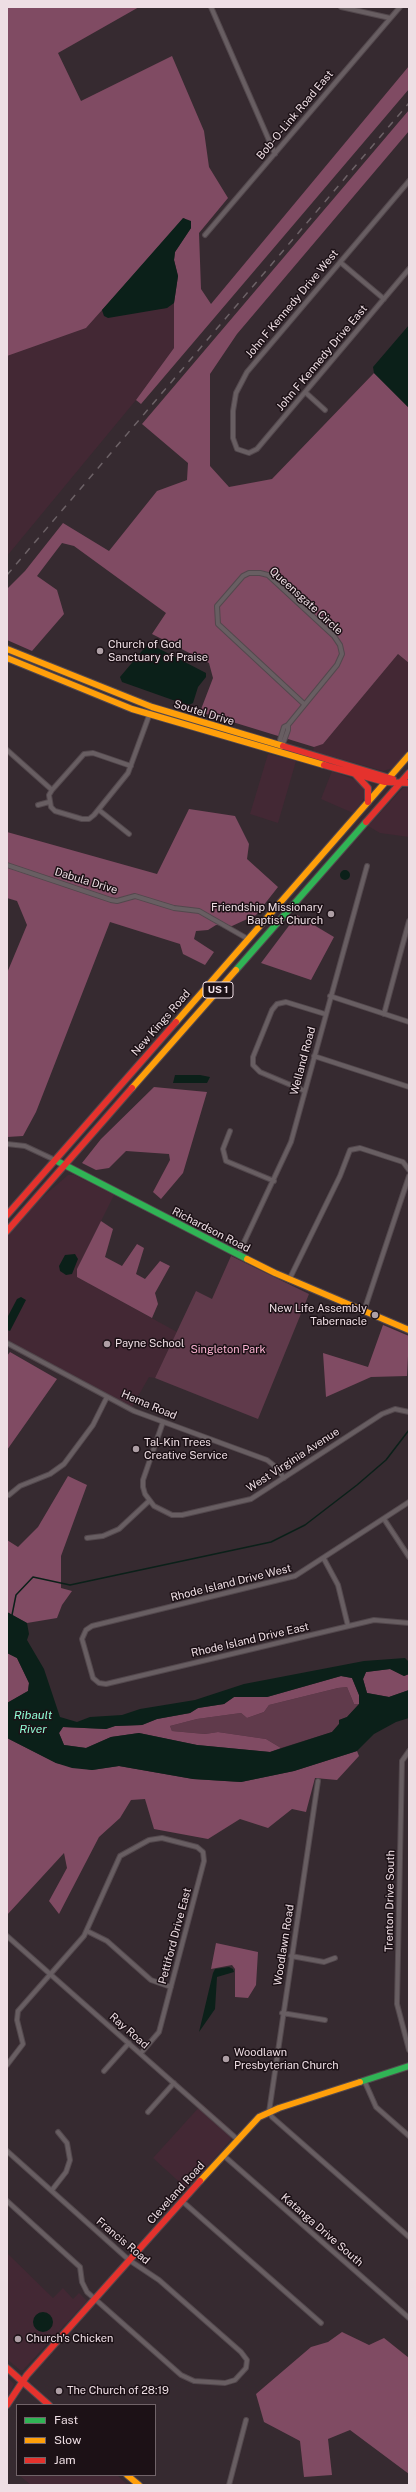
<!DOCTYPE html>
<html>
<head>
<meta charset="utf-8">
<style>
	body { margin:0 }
	#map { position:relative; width:416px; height:2492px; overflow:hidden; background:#362a30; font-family:"Public Sans",sans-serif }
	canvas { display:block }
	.frame { position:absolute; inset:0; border:8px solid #eedee4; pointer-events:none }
	.legend { position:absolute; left:16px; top:2404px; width:140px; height:72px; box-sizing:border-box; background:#1c1116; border:1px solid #706368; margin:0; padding:5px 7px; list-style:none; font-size:12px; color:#eedee4 }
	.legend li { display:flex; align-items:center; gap:8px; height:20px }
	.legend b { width:20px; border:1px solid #706368 }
</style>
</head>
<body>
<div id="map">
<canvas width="416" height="2492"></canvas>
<div class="frame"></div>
<ul class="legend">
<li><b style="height:5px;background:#30b455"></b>Fast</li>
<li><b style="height:5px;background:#ff9f0a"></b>Slow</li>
<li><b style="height:5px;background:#e5322d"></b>Jam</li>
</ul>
</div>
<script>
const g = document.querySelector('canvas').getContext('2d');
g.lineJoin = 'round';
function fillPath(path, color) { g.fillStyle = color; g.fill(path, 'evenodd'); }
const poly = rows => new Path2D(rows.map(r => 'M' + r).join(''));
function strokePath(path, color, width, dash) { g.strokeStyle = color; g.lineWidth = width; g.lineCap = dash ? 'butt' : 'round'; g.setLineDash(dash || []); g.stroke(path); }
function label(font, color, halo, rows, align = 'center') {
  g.font = font + ' "Public Sans",sans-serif'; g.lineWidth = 3; g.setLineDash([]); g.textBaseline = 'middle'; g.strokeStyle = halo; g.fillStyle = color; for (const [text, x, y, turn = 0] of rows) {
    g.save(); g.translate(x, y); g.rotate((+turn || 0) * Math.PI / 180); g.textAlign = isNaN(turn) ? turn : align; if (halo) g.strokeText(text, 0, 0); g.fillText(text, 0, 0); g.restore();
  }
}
fillPath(poly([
	[174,303,174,348,136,400,7,556,7,356,86,328,102,310,104,315,167,308],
	[398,654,409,663,409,749,393,768,383,771,313,751,314,747,323,744],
	[268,754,296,761,278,823,250,814],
	[332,771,363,783,366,796,353,813,321,799],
	[409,787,409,837,380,833,368,826,403,788],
	[68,1175,74,1175,114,1195,77,1269,77,1277,177,1332,155,1378,149,1377,132,1407,7,1340,7,1236,37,1202],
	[202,2104,236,2134,187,2189,153,2158],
	[7,2253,53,2298,63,2288,73,2299,79,2293,87,2301,23,2370,20,2370,7,2359],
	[7,2377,14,2384,7,2398],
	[117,2475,128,2485,31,2485,20,2476]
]), '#432834');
fillPath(poly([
	[231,1256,309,1294,258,1419,155,1378,196,1291,212,1299],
	[347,1687,354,1704,359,1704,347,1717,339,1720,339,1724,332,1732,281,1748,266,1739,218,1732,205,1734,172,1731,170,1726,197,1719,241,1713,247,1718,264,1712,269,1705,338,1688]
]), '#603a4b');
fillPath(poly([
	[7,7,139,7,58,53,81,101,172,56,204,131,209,167,228,198,199,233,201,289,211,304,409,66,409,89,141,404,136,400,174,348,174,303,178,276,174,260,175,252,191,228,184,218,86,328,7,356],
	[409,110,409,131,237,334,210,374,210,466,229,487,272,479,374,373,409,408,409,663,398,654,323,744,314,747,200,712,213,678,209,663,152,634,166,613,74,546,62,543,37,576,57,590,64,614,32,651,7,640,7,589,25,571,63,523,109,551,157,491,187,480,188,463,142,424],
	[189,809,235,816,249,844,247,859,278,887,256,915,232,926,216,925,208,930,196,931,194,939,214,952,205,965,183,954,180,944,110,922,36,1112,23,1136,7,1137,7,973,27,925,17,901,7,898,7,832,157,874],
	[297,915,334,937,311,980,261,963],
	[154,1087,207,1092,183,1173,161,1199,153,1192,170,1160,169,1154,126,1151,109,1168,96,1170,82,1163,101,1139],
	[101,1221,113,1229,105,1257,122,1266,137,1244,144,1248,136,1274,145,1279,160,1261,170,1266,155,1293,158,1304,152,1318,77,1277,77,1269],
	[383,1325,409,1336,407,1376,371,1377,326,1397,323,1353,368,1367],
	[10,1352,57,1379,7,1450,7,1356],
	[68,1476,87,1485,61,1556,61,1588,72,1591,62,1605,57,1618,27,1623,7,1612,7,1540,18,1547,38,1527],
	[7,1653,17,1658,29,1683,28,1691,7,1703],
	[390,1669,404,1676,409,1674,409,1690,389,1697,367,1693,363,1679,366,1672],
	[341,1676,352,1678,359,1695,359,1704,354,1704,347,1687,338,1688,269,1705,264,1712,247,1718,241,1713,197,1719,170,1726,172,1731,205,1734,218,1732,266,1739,281,1748,270,1752,197,1745,139,1733,111,1737,86,1748,64,1745,59,1733,63,1727,106,1729,115,1726,142,1725,157,1719,190,1713,198,1708,224,1704,234,1697,267,1697],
	[7,1738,56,1763,92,1770,119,1766,193,1779,241,1782,294,1771,357,1751,359,1756,337,1780,315,1778,306,1812,292,1809,268,1828,240,1819,208,1839,154,1829,145,1799,131,1800,120,1818,99,1837,59,1914,49,1901,67,1868,64,1853,7,1915],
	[216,1943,258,1952,256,1985,248,1998,235,1997,235,1969,232,1965,211,1969],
	[342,2332,369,2345,384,2338,409,2358,409,2474,350,2430,328,2439,332,2475,304,2477,300,2441,264,2422,256,2394,311,2347,328,2342]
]), '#804b63');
fillPath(poly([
	[183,218,191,221,191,228,175,252,174,260,178,276,174,303,167,308,108,318,104,316,102,310],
	[409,325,409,408,374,373,373,367],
	[150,644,206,673,206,677,198,687,193,703,189,705,184,704,122,682,120,677,147,645],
	'340 875a5 5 0 1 1 10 0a5 5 0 1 1-10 0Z',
	[175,1075,200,1075,210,1077,207,1083,173,1083],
	[75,1254,78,1259,72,1274,66,1275,60,1271,59,1266,65,1255],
	[21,1297,26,1300,10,1331,7,1330,7,1318,17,1299],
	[7,1612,27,1623,29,1634,27,1640,44,1669,60,1717,77,1722,90,1717,122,1715,140,1709,195,1700,244,1684,364,1661,405,1658,409,1662,409,1674,404,1676,390,1669,366,1672,363,1679,367,1693,389,1697,409,1690,409,1718,396,1722,374,1734,357,1751,294,1771,241,1782,193,1779,119,1766,92,1770,72,1768,56,1763,7,1738,7,1703,28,1691,29,1683,17,1658,7,1653],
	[341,1676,352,1678,359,1695,359,1704,347,1717,339,1720,339,1724,332,1732,270,1752,197,1745,139,1733,111,1737,86,1748,64,1745,59,1733,63,1727,106,1729,115,1726,142,1725,157,1719,190,1713,198,1708,224,1704,234,1697,267,1697],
	[229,1967,233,1969,234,1972,217,1977,215,2009,199,2032,213,1973,215,1969],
	'33 2322a10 10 0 1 1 20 0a10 10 0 1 1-20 0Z'
]), '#0b2019');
strokePath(poly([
	[12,1615,16,1595,33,1577,70,1585,271,1542,305,1525,357,1485,386,1460,409,1430]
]), '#0b2019', 1.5);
const street = poly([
	[211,7,275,154],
	[341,7,390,18],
	[409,181,247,372,236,393,233,411,233,438,237,449,249,453,257,449,409,269],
	[205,235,400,7],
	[340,262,384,299],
	[305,392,325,410],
	[281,743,280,740,284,727,288,725,337,665,342,654,340,645,334,636,268,575,260,573,249,573,243,576,217,606,218,624,304,704],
	[281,744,284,741,288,730,288,725],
	[7,750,52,790],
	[131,766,93,753,84,754,52,790,49,795,51,807,55,811,82,819,89,819,94,815,128,773,150,713],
	[38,805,49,802],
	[99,810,129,834],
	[7,865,111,900,117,901,135,896,174,908,199,911,248,939],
	[330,996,409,1022],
	[384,1014,409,921],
	[314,1056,409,1087],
	[305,1091,260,1072,253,1065,253,1057,272,1010,277,1004,286,1002,325,1014],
	[230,1131,223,1149,226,1161,274,1181],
	[7,1144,25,1146,55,1160],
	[238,1255,291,1142,367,866],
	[289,1280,340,1176,350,1150,360,1148,403,1162,409,1170],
	[364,1311,409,1176],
	[7,1343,134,1411,267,1460,276,1467,284,1478],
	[163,1422,143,1480,143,1487,145,1494,154,1506,172,1515,182,1515,251,1499,382,1414,395,1409,409,1412],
	[9,1495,20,1486,50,1474,64,1464,93,1425,107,1397],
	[409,1502,295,1576,92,1626,86,1630,82,1639,93,1678,99,1683,106,1684,374,1620,409,1623],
	[384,1519,409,1557],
	[87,1538,103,1536,119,1529,149,1501],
	[324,1559,338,1585,348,1626],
	[409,1751,402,1761,397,2004,409,2050],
	[318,1781,269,2112,272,2117,409,2237],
	[87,1931,107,1941,151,1980,171,1987],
	[7,1936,237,2139],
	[291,1956,324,1962,335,1958],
	[282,2013,325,2020],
	[7,2065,23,2044,17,2020,18,2011,84,1936,120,1856,149,1840,162,1838,197,1847,203,1852,204,1861,159,2032,141,2053],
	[104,2071,129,2043],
	[364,2080,376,2107,409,2136],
	[148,2112,174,2083],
	[7,2151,129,2260,159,2280,241,2352,247,2360,246,2368,235,2380,225,2383,194,2381,181,2375,87,2292,82,2282,80,2267,7,2201],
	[223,2155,409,2318],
	[52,2190,66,2172,70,2160,67,2143,58,2132],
	[182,2201,321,2323],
	[229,2485,246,2420]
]);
const fast = poly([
	[236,970,366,822],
	[55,1160,247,1259],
	[360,2082,409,2066]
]);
const slow = poly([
	[7,649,152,707,283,746],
	[7,658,132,709,324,765],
	[176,1022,409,755],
	[132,1088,236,970],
	[247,1259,275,1273,409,1330],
	[200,2181,259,2117,279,2108,360,2082],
	[127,2475,139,2485]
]);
const jam = poly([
	[283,746,393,779],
	[324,765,385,782,409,783],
	[355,774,368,788,368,802],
	[366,822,409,773],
	[7,1215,176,1022],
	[7,1231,132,1088],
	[7,2368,49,2405],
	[7,2405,27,2375,200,2181]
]);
strokePath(street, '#53484d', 6);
strokePath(fast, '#53484d', 8);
strokePath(slow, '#53484d', 8);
strokePath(jam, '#53484d', 8);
strokePath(street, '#685e62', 4);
strokePath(fast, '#30b455', 6);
strokePath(slow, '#ff9f0a', 6);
strokePath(jam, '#e5322d', 6);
strokePath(poly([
	[7,575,409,103]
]), '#6d6267', 1.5, [7, 7]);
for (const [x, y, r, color] of [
	[100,651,4,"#ae9fa5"],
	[331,914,4,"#ae9fa5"],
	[375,1315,4,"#ae9fa5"],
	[107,1344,4,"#ae9fa5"],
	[136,1449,4,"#ae9fa5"],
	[226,2059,4,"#ae9fa5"],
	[18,2339,4,"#ae9fa5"],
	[59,2391,4,"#ae9fa5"]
]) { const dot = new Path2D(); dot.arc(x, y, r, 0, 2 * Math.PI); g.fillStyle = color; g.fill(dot); strokePath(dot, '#1c1116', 1.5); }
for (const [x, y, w] of [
	[218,990,30]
]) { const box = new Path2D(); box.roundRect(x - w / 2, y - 8, w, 16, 3); g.fillStyle = '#1c1116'; g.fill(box); strokePath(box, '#eedee4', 1); }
label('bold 10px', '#eedee4', null, [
	["US 1",218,990]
]);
label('11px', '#eedee4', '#1c1116', [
	["Bob-O-Link Road East",295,115,-50],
	["John F Kennedy Drive West",292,304,-50],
	["John F Kennedy Drive East",322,358,-50],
	["Queensgate Circle",306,601,42],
	["Soutel Drive",204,713,17],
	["Dabula Drive",86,881,17],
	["New Kings Road",161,1023,-49],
	["Welland Road",303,1061,-75],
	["Richardson Road",211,1230,27],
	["Hema Road",149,1405,23],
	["West Virginia Avenue",293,1460,-33],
	["Rhode Island Drive West",231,1583,-14],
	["Rhode Island Drive East",250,1640,-13],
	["Trenton Drive South",390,1901,-89],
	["Pettiford Drive East",175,1936,-75],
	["Woodlawn Road",284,1945,-81],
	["Ray Road",129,2031,41],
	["Cleveland Road",176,2193,-48],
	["Katanga Drive South",322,2230,41],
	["Francis Road",123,2241,40]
]);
label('11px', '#eedee4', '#1c1116', [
	["Church of God",108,645],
	["Sanctuary of Praise",108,658],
	["Friendship Missionary",323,908,"right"],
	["Baptist Church",323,921,"right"],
	["New Life Assembly",367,1309,"right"],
	["Tabernacle",367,1322,"right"],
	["Payne School",115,1344],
	["Tal-Kin Trees",144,1443],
	["Creative Service",144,1456],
	["Woodlawn",234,2053],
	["Presbyterian Church",234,2066],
	["Church's Chicken",26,2339],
	["The Church of 28:19",67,2391]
], 'left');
label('11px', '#fcb3d2', '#1c1116', [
	["Singleton Park",228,1350]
]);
label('italic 12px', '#8efbd4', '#1c1116', [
	["Ribault",33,1715],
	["River",33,1729]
]);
</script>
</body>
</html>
